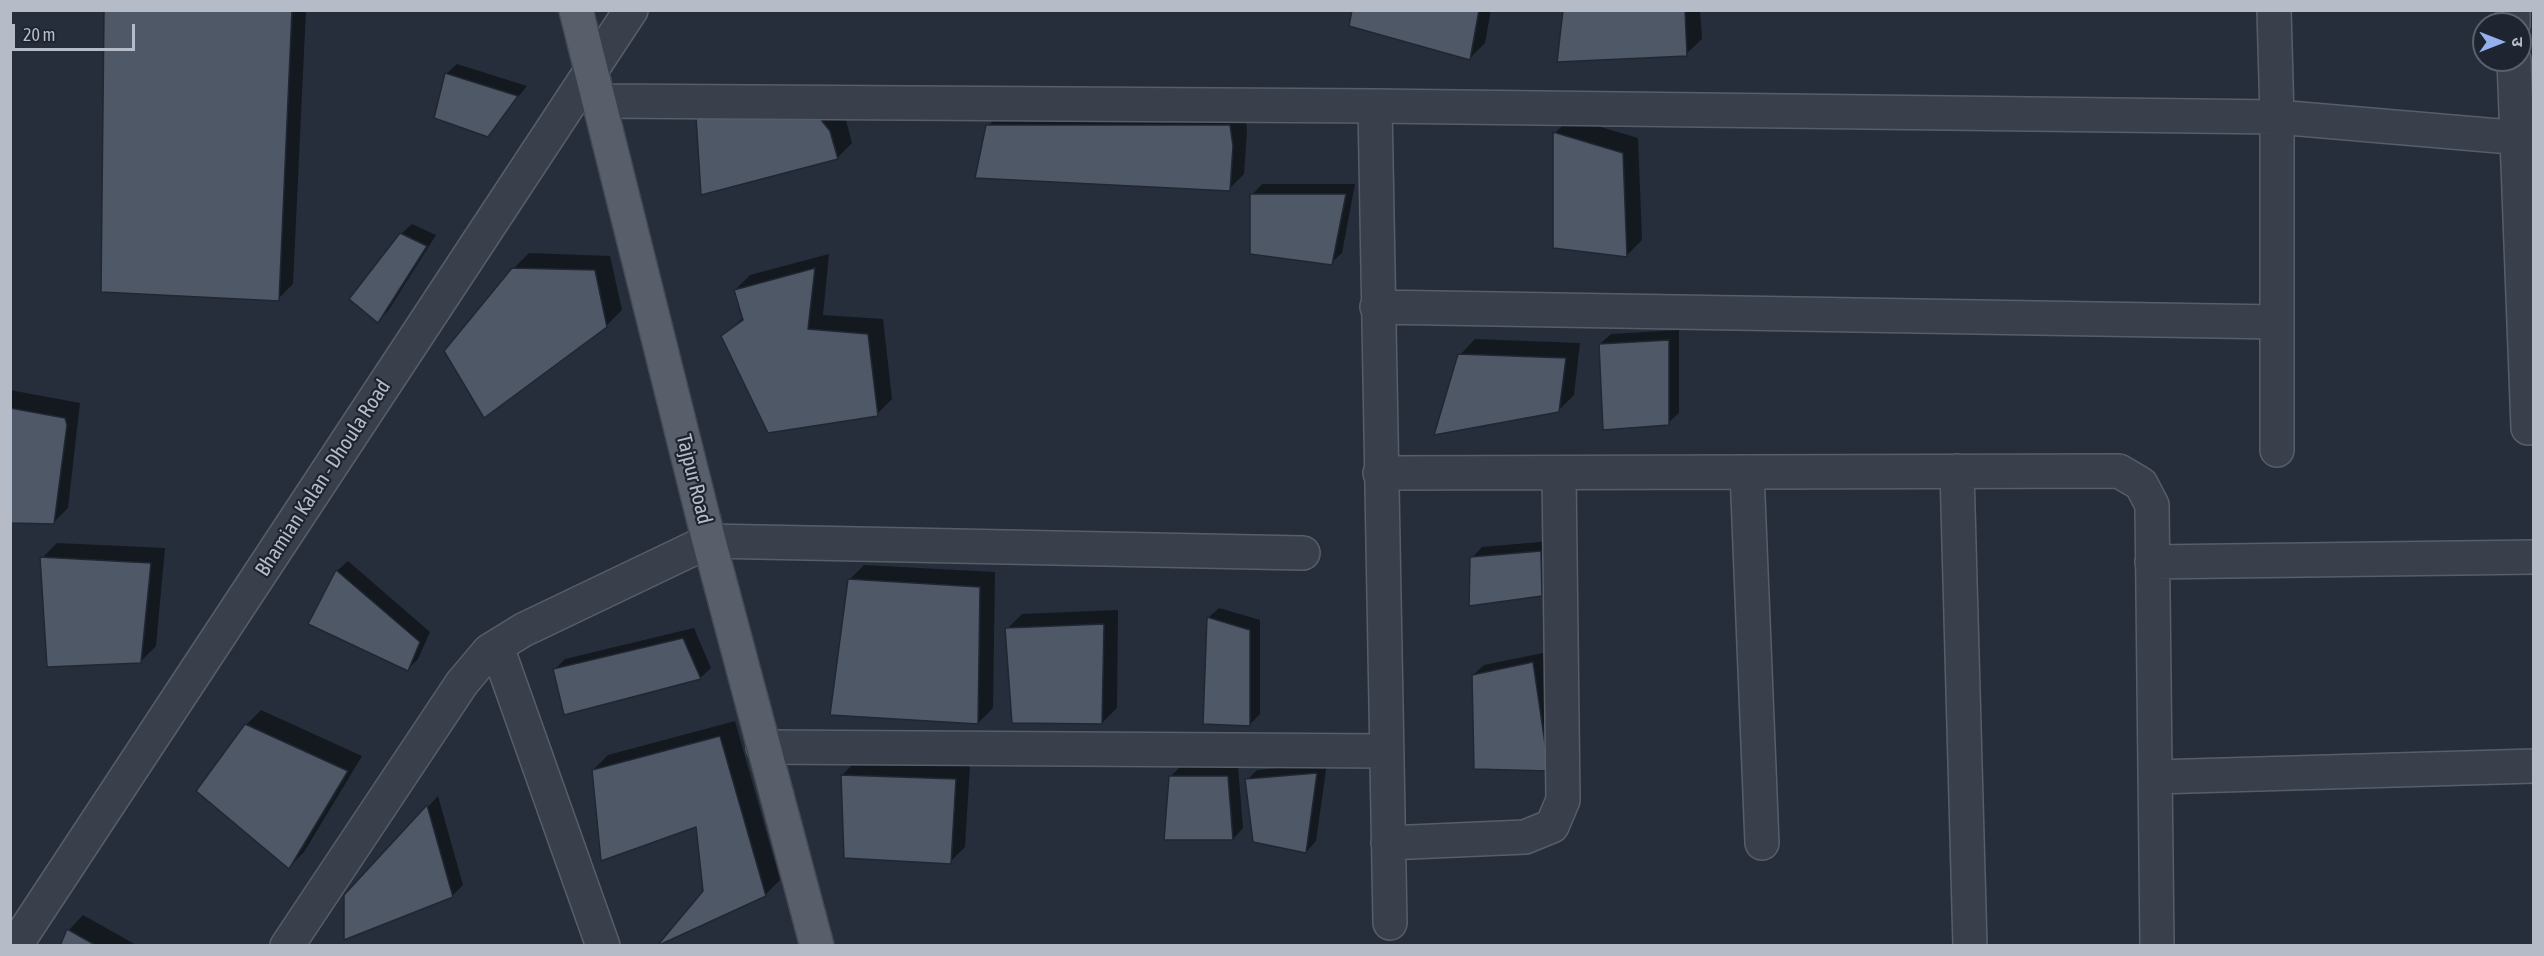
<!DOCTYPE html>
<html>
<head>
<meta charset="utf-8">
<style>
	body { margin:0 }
	#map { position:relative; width:2544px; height:956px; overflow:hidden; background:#262e3b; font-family:"Asap Condensed","Noto Sans Devanagari",sans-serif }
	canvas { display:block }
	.frame { position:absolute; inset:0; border:12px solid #b5bbc7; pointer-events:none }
	.north { position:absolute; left:2472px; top:12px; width:60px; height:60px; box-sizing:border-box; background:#1f2530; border:2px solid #5b616c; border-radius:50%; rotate:90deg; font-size:16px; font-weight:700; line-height:24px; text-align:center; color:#b5bbc7 }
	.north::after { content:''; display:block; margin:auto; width:21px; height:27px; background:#94b1ee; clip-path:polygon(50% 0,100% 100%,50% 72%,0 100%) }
	.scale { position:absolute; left:12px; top:24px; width:123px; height:27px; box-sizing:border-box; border:3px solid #b5bbc7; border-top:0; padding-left:8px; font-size:18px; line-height:21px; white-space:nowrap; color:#b5bbc7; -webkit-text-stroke:4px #1f2530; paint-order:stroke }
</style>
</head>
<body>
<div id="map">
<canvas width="2544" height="956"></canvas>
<div class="frame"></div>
<div class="north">उ</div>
<div class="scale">20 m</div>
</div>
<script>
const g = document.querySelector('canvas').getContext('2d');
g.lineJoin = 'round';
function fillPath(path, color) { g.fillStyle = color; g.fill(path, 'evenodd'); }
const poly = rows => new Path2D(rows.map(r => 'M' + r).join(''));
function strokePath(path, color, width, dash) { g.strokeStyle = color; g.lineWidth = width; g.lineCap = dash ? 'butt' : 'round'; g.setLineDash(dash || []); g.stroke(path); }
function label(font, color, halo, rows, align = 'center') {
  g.font = font + ' "Asap Condensed",sans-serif'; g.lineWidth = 4.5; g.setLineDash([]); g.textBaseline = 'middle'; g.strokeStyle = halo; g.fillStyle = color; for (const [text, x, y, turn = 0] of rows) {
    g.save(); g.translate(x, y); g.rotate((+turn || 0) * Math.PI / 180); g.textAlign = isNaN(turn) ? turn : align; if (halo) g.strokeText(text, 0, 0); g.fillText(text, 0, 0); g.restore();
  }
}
fillPath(poly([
	[106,10,306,10,293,284,278,299],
	[1354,10,1491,10,1485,43,1470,58],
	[1564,10,1700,10,1702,39,1686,54],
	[457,64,527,86,487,135,446,74],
	[1003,111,1245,111,1247,130,1244,174,1229,189,988,126],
	[845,116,852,143,837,158,697,118],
	[1570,118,1638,138,1642,240,1627,255,1555,133],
	[1262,184,1355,184,1342,253,1331,263,1252,195],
	[412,224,436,235,388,311,378,321,401,234],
	[529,253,610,256,622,310,606,326,513,269],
	[829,254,823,315,883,319,892,399,877,414,723,336,744,317,735,290,750,275],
	[1679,330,1679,413,1668,423,1600,344,1611,334],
	[1475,339,1580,343,1574,395,1559,410,1460,355],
	[10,390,80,403,68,508,53,523,10,522],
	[1551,541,1552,584,1542,595,1472,558,1482,547],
	[57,543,165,548,156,646,141,661,42,558],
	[348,561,430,632,418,659,408,669,337,571],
	[864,565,995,572,993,708,978,723,849,580],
	[1219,608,1260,620,1260,714,1250,724,1208,618],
	[1118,610,1117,708,1102,723,1007,629,1022,614],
	[694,628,711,668,700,678,555,669,565,659],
	[1543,653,1558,759,1548,769,1473,675,1484,665],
	[261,710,362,756,304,852,289,867,246,725],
	[735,721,780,880,765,895,705,892,698,825,593,770,608,755],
	[857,760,970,765,965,847,950,862,842,775],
	[1327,763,1316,841,1306,852,1247,780,1257,770],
	[1181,766,1238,766,1243,828,1233,839,1170,777],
	[438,796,463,885,452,896,346,895],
	[83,915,138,946,62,946,69,930]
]), '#0007');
const building = poly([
	[104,10,292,10,279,301,101,292,104,10],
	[1352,10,1479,10,1470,60,1349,26,1352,10],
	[1563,10,1685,10,1687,56,1557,62,1563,10],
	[445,73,518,96,488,137,434,118,445,73],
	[818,116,830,131,838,159,701,195,696,117,818,116],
	[986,125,1230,125,1233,146,1230,191,975,178,986,125],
	[1553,132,1623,153,1627,257,1553,248,1553,132],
	[1250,194,1346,194,1332,265,1250,254,1250,194],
	[400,233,427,246,378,323,349,299,400,233],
	[512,268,595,270,607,327,484,418,444,351,512,268],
	[815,268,808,329,868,334,878,416,768,433,721,336,743,320,734,290,815,268],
	[1669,340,1669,425,1603,430,1599,344,1669,340],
	[1458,354,1566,358,1559,412,1434,435,1458,354],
	[10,408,65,418,67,425,54,524,10,523,10,408],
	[1541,551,1542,596,1469,606,1470,557,1541,551],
	[40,557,151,563,141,663,47,667,40,557],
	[336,570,420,642,408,671,308,624,336,570],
	[848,579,980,587,978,724,830,715,848,579],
	[1207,617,1250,630,1250,726,1203,724,1207,617],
	[1104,624,1102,724,1012,723,1005,628,1104,624],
	[683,638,701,679,564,715,553,669,683,638],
	[1533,662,1549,771,1474,769,1472,675,1533,662],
	[245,724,348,771,289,869,196,791,245,724],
	[720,736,766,896,657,946,703,891,696,827,601,861,592,770,720,736],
	[1317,773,1306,853,1253,842,1245,779,1317,773],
	[841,775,956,779,951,864,844,858,841,775],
	[1169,776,1228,776,1233,840,1164,840,1169,776],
	[427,805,453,897,344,940,344,895,427,805],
	[67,929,97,946,60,946,67,929]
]);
fillPath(building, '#4f5867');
strokePath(building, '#212732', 1.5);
const minor = poly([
	[2274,10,2277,117,2277,450],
	[2513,10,2513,24],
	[2514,60,2528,428],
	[599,101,1375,106,2277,117,2534,139],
	[1375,106,1390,923],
	[1377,307,2277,322],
	[1957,471,1970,946],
	[1747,472,1762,843],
	[1380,473,2119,471,2141,484,2152,505,2157,946],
	[2152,562,2534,557],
	[497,647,603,946],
	[763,747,1386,751],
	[2155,777,2534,766],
	[1388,843,1525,837,1552,826,1563,800,1559,473],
	[15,946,631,10],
	[287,946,462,683,489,651,523,630,709,541,1303,553]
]);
const major = poly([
	[576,10,709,541,817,946]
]);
strokePath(minor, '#585e69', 36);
strokePath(major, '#434954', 36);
strokePath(minor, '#3a404b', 33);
strokePath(major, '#585f6b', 33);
label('21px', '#b5bbc7', '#1f2530', [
	["Bhamian Kalan - Dhoula Road",323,478,-57],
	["Tajpur Road",694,479,76]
]);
</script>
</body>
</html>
